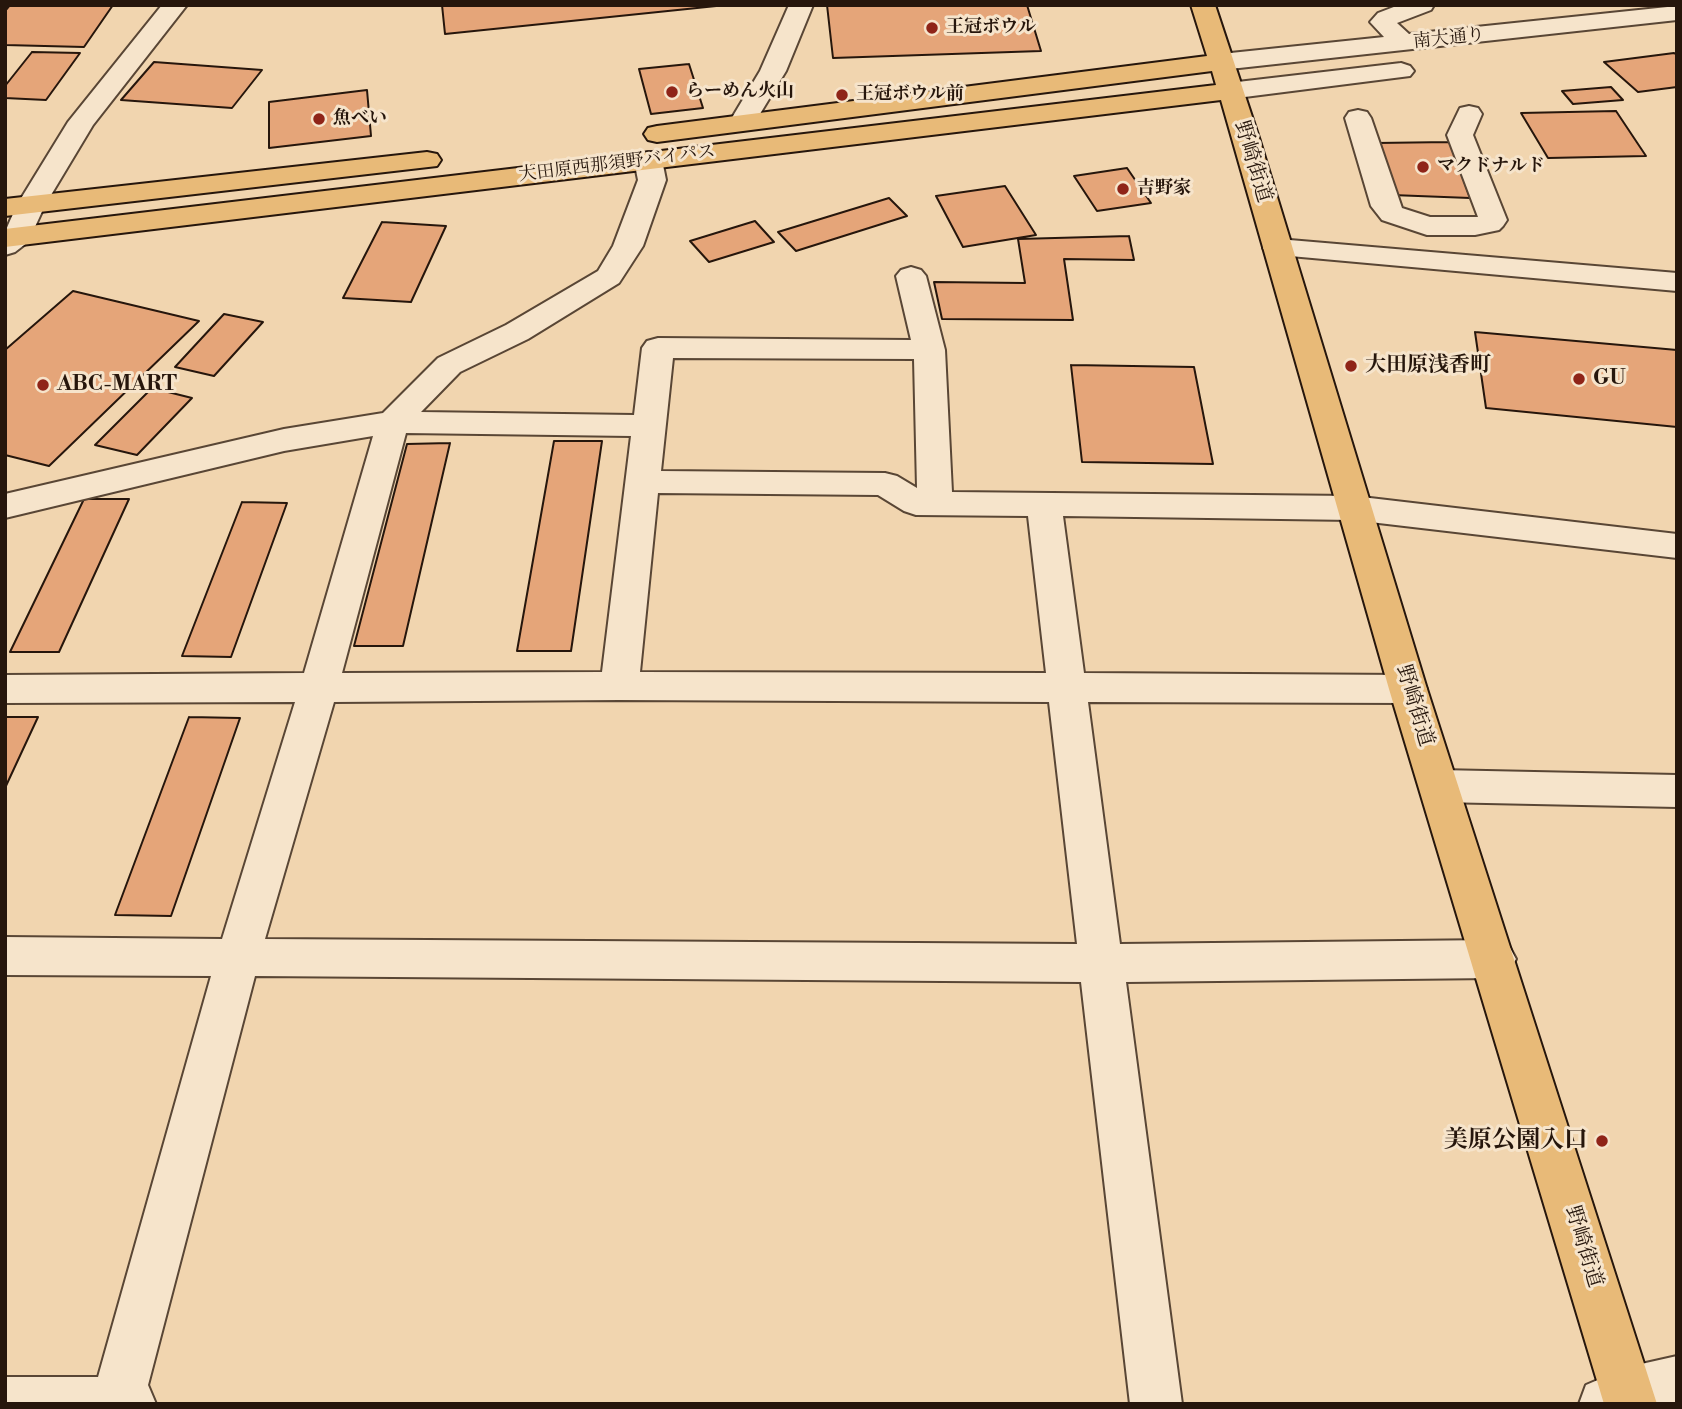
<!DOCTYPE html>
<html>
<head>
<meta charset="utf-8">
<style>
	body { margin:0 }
	#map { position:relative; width:1682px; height:1409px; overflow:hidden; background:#f1d5af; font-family:"Libre Bodoni",serif }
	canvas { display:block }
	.frame { position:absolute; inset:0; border:7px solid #26160c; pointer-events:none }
</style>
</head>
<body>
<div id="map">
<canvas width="1682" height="1409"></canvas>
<div class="frame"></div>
</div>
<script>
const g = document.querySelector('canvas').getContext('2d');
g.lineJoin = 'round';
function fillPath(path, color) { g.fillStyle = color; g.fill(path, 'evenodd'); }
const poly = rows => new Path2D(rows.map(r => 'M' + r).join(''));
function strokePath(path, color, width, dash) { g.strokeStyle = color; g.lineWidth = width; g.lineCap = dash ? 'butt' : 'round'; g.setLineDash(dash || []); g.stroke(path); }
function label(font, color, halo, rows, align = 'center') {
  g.font = font + ' "Libre Bodoni","Noto Serif JP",serif'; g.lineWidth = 6; g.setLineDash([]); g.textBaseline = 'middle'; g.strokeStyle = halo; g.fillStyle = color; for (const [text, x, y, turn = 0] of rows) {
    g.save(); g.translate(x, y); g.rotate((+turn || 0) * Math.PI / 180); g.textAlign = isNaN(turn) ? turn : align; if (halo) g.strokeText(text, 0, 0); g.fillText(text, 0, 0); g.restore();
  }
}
const building = poly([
	[10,5,113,5,84,47,5,45,5,11,10,5],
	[442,5,726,5,445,34,442,5],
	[827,5,1027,5,1041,51,833,58,827,5],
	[32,52,80,53,46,100,5,98,5,86,32,52],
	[1674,53,1677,55,1677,87,1638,92,1604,62,1674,53],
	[154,62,262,70,232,108,121,100,154,62],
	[689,64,703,108,651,114,639,69,689,64],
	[1611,87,1623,100,1573,104,1562,91,1611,87],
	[367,90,371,136,269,148,269,102,367,90],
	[1616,111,1646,156,1548,158,1521,113,1616,111],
	[1450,142,1470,198,1392,195,1376,143,1450,142],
	[1127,168,1151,203,1097,211,1074,176,1127,168],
	[1005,186,1036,235,963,247,936,196,1005,186],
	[889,198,907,216,796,251,778,232,889,198],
	[755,221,774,242,709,262,690,241,755,221],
	[382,222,446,226,411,302,343,298,382,222],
	[1129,236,1134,260,1064,259,1073,320,942,319,934,282,1025,283,1018,239,1129,236],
	[73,291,199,321,49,466,5,455,5,350,73,291],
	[224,314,263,322,214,376,175,367,224,314],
	[1475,332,1677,350,1677,427,1486,408,1475,332],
	[1071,365,1194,367,1213,464,1082,462,1071,365],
	[152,388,192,398,137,455,95,445,152,388],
	[554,441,602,441,571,651,517,651,554,441],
	[450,443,403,646,354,646,407,444,450,443],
	[84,499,129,499,59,652,10,652,84,499],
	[242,502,287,503,231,657,182,656,242,502],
	[5,717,38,717,5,788,5,717],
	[189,717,240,718,171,916,115,915,189,717]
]);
fillPath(building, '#e5a579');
strokePath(building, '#26160c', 2);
const minor = poly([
	[162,5,187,5,93,125,45,205,28,242,15,252,5,255,5,232,17,205,68,122,162,5],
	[789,5,813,5,786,71,752,127,743,129,734,127,730,121,760,71,789,5],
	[1399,5,1434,5,1431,10,1397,23,1409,34,1677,6,1677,20,1221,70,1212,67,1208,62,1212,57,1221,54,1384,37,1370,22,1378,13,1399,5],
	[1401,63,1410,66,1414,71,1410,76,1229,99,1220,96,1216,91,1220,86,1229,83,1401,63],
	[1469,106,1478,108,1482,114,1473,135,1507,220,1503,226,1499,230,1475,235,1427,235,1382,220,1371,206,1345,118,1349,112,1358,110,1367,112,1371,118,1402,208,1430,217,1478,217,1447,135,1460,108,1469,106],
	[648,152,658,154,662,160,666,180,643,246,619,283,528,339,460,372,421,412,634,415,642,348,647,341,658,338,911,340,896,276,901,270,911,267,921,270,926,276,945,350,952,492,1353,496,1677,534,1677,558,1353,520,1063,516,1084,673,1408,675,1421,679,1427,689,1421,699,1408,703,1088,702,1120,944,1494,940,1509,946,1516,959,1509,972,1494,978,1126,982,1182,1404,1130,1404,1081,982,255,976,148,1385,156,1404,5,1404,5,1377,98,1377,211,976,5,975,5,937,222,939,295,702,5,703,5,675,304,673,373,436,284,451,5,518,5,494,284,429,383,413,438,358,506,325,598,271,613,246,638,180,634,160,638,154,648,152],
	[673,358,914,359,917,488,897,476,885,473,661,471,673,358],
	[406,433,631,436,602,672,342,673,406,433],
	[658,493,878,495,904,511,916,515,1028,516,1046,673,640,672,658,493],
	[619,700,1049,702,1077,944,265,939,334,702,619,700],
	[1278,239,1677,273,1677,291,1268,254,1263,248,1268,242,1278,239],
	[1439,770,1677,775,1677,807,1439,802,1425,797,1419,786,1425,775,1439,770],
	[1677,1356,1677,1404,1579,1404,1586,1385,1628,1367,1677,1356]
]);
const highway = poly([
	[1191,5,1215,5,1260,141,1427,689,1657,1404,1604,1404,1389,689,1221,100,5,247,5,229,1216,85,1212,71,657,142,648,140,644,134,648,128,657,126,1207,56,1191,5],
	[427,152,437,154,441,160,437,166,5,216,5,199,427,152]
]);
strokePath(minor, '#594635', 4);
strokePath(highway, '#26160c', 4);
fillPath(minor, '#f6e4cb');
fillPath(highway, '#e8ba78');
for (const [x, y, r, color] of [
	[932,28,7,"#8f2418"],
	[672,92,7,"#8f2418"],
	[842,95,7,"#8f2418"],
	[319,119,7,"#8f2418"],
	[1423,167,7,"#8f2418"],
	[1123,189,7,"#8f2418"],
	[1351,366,7,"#8f2418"],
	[1579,379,7,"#8f2418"],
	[43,385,7,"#8f2418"],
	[1602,1141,7,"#8f2418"]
]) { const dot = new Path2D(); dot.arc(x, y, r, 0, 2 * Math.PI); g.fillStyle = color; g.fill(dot); strokePath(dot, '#f6e4cb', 2.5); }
label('bold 18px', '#26160c', '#f6e4cb', [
	["王冠ボウル",946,28],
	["らーめん火山",686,92],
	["王冠ボウル前",856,95],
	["魚べい",333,119],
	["マクドナルド",1437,167],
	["吉野家",1137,189]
], 'left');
label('18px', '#26160c', '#f6e4cb', [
	["南大通り",1449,39,-6],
	["大田原西那須野バイパス",617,164,-7]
]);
label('21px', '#26160c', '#f6e4cb', [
	["野崎街道",1252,162,73],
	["野崎街道",1414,706,73],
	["野崎街道",1583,1247,73]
]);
label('bold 21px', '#26160c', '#f6e4cb', [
	["大田原浅香町",1365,366],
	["GU",1593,379],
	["ABC-MART",57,385]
], 'left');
label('bold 24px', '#26160c', '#f6e4cb', [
	["美原公園入口",1588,1141]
], 'right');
</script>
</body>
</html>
